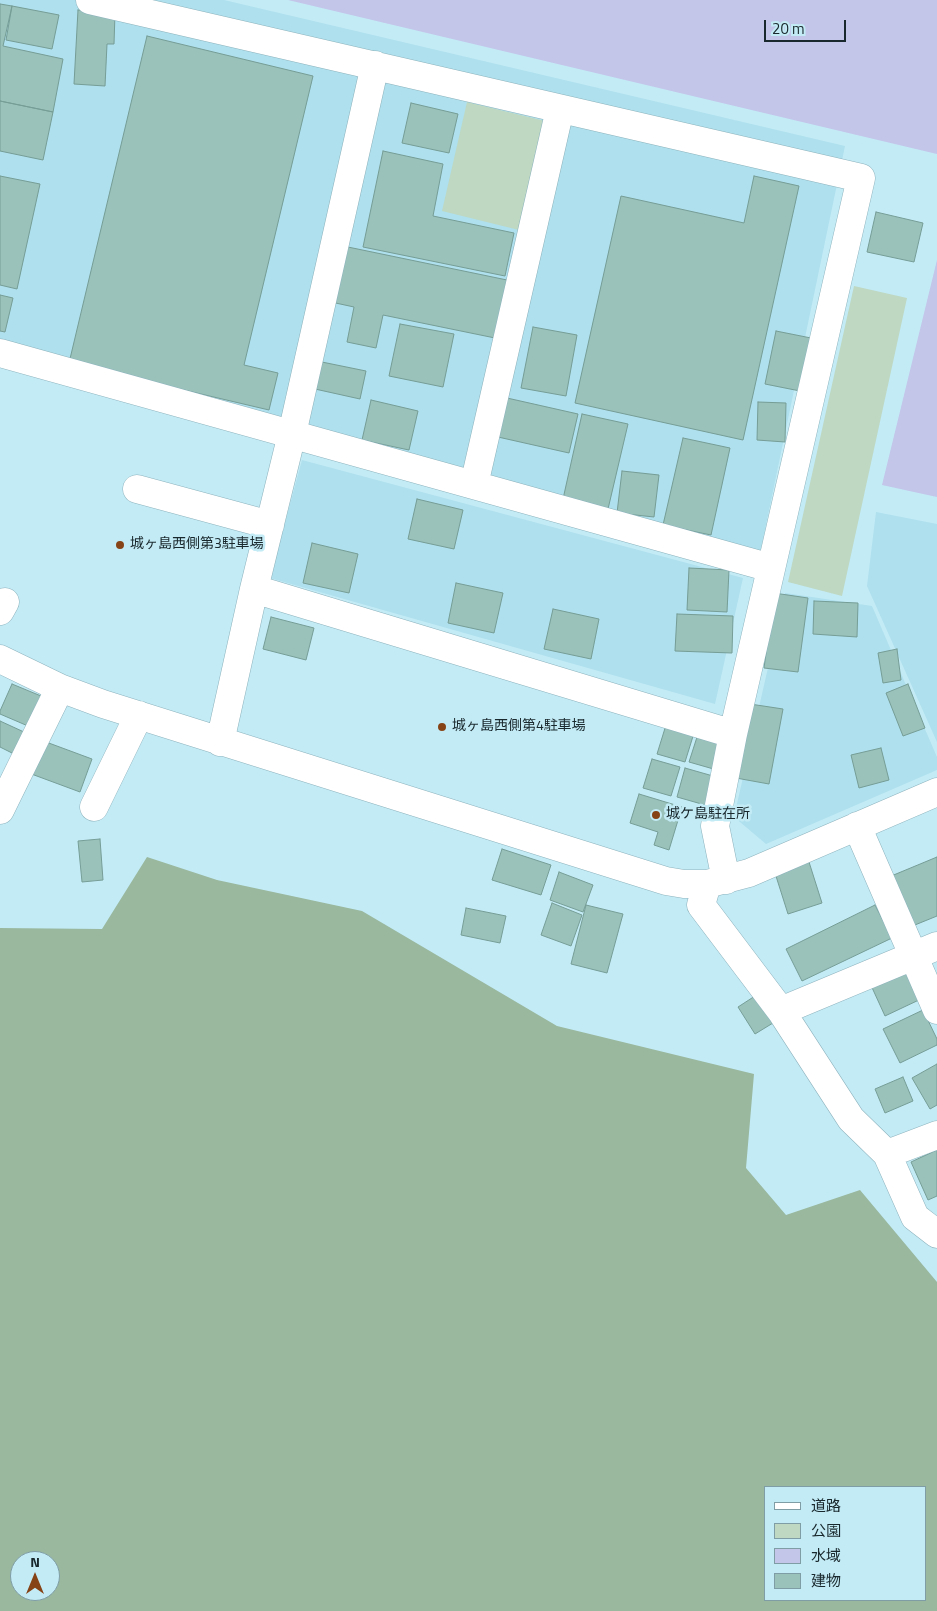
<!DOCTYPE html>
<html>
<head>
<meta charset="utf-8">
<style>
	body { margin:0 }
	#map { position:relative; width:937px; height:1611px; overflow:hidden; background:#c3ebf6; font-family:"Titillium Web","Noto Sans JP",sans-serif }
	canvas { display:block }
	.legend { position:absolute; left:764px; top:1486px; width:162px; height:115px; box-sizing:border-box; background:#c3ebf6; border:1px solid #7f9da5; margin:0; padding:6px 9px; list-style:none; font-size:15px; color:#19282c }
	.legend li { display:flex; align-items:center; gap:10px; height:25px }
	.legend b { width:25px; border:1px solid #7f9da5 }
	.north { position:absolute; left:10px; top:1551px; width:50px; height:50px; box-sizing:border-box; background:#c3ebf6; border:1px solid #7f9da5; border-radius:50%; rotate:0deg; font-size:14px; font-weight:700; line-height:20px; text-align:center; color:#19282c }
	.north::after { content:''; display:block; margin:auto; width:18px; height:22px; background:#864315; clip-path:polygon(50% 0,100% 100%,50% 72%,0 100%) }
	.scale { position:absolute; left:764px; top:20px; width:82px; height:22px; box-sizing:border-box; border:2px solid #19282c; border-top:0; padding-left:6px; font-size:15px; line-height:18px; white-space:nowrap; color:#19282c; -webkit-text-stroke:4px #c3ebf6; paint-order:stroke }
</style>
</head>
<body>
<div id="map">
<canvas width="937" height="1611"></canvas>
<ul class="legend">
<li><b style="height:6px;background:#fff"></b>道路</li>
<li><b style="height:14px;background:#bed8c2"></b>公園</li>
<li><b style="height:14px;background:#c3c5e9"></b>水域</li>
<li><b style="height:14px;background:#9ac2bb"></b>建物</li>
</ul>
<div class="north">N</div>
<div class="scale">20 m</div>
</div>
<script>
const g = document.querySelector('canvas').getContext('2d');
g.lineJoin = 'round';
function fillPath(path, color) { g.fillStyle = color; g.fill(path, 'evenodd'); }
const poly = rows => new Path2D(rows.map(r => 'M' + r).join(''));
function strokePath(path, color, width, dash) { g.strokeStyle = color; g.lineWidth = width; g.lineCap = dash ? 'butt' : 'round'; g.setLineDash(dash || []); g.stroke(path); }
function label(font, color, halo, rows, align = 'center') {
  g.font = font + ' "Titillium Web","Noto Sans JP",sans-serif'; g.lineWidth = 5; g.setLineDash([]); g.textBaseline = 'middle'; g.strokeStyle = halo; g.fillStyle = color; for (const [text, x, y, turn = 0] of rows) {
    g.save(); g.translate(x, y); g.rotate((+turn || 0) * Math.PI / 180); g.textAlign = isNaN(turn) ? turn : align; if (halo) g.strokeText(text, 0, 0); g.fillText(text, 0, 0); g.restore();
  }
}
fillPath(poly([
	[0,0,224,0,845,146,759,558,0,348],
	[302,460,743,578,715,704,270,578],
	[876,512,937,524,937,742,867,586],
	[785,593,872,606,937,757,937,770,766,844,734,817]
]), '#afe0ed');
fillPath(poly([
	[467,102,545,121,519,230,442,211],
	[854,286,907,298,842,596,788,582]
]), '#bed8c2');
fillPath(poly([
	[147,857,217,880,362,911,557,1026,754,1074,746,1168,786,1215,860,1190,937,1282,937,1611,0,1611,0,928,102,929],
	[766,1487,926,1487,926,1600,766,1600],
	[20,1561,50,1561,50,1591,20,1591]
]), '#99b89e');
fillPath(poly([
	[288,0,937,0,937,154],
	[937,260,937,497,882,485]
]), '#c3c5e9');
const building = poly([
	[0,4,12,6,3,46,63,59,53,112,0,101,0,4],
	[12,6,59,15,52,49,6,40,12,6],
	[78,10,115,13,114,44,107,44,105,86,74,84,78,10],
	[147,36,313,76,244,365,278,373,269,410,69,363,147,36],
	[0,101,53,112,43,160,0,151,0,101],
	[411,103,458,114,449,153,402,143,411,103],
	[383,151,443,164,433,216,514,233,505,276,363,247,383,151],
	[0,176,40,184,17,289,0,285,0,176],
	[754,176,799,186,743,440,575,403,621,196,744,223,754,176],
	[876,212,923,223,914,262,867,252,876,212],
	[343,246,507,280,495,338,383,315,376,348,347,342,354,307,331,302,343,246],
	[0,295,13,298,5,332,0,331,0,295],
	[400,324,454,334,443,387,389,376,400,324],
	[533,327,577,335,566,396,521,388,533,327],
	[776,331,816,339,805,392,765,384,776,331],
	[312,360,366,371,360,399,306,387,312,360],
	[507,398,578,414,569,453,498,437,507,398],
	[371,400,418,411,409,450,362,440,371,400],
	[758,402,786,403,785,442,757,440,758,402],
	[582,414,628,424,608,509,563,499,582,414],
	[683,438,730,448,711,535,663,525,683,438],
	[622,471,659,475,654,517,617,513,622,471],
	[417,499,463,510,454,549,408,539,417,499],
	[312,543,358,554,349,593,303,583,312,543],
	[689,568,729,570,727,612,687,610,689,568],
	[456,583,503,593,494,633,448,623,456,583],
	[774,593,808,598,798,672,764,668,774,593],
	[814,601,858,603,857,637,813,634,814,601],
	[553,609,599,619,591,659,544,649,553,609],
	[677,614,733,616,732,653,675,651,677,614],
	[271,617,314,628,306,660,263,649,271,617],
	[897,649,901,680,883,683,878,653,897,649],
	[12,684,41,696,28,726,0,714,0,711,12,684],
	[908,684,925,728,903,736,886,693,908,684],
	[750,704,783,709,769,784,736,778,750,704],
	[0,721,24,732,14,754,0,747,0,721],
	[666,725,694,733,685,762,657,754,666,725],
	[698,734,725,741,717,770,689,762,698,734],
	[38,739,92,759,80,792,26,772,38,739],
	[881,748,889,780,859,788,851,755,881,748],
	[652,759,680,767,671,796,643,788,652,759],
	[685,768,713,776,705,805,677,797,685,768],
	[639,794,682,807,669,850,654,845,658,832,630,823,639,794],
	[100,839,103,880,82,882,78,841,100,839],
	[502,849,551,865,541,895,492,880,502,849],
	[937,857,937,916,905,929,884,879,937,857],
	[809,862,822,903,788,914,775,873,809,862],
	[559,872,593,885,583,912,550,900,559,872],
	[552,903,582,915,571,946,541,935,552,903],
	[586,905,623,914,607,973,571,964,586,905],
	[875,905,892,938,802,981,786,949,875,905],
	[466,908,506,916,500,943,461,935,466,908],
	[904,964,921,999,885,1016,869,981,904,964],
	[755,996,773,1023,755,1034,738,1007,755,996],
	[923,1010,937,1039,937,1045,900,1063,883,1029,923,1010],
	[937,1064,937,1105,930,1109,912,1078,937,1064],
	[903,1077,913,1101,885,1113,875,1089,903,1077],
	[937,1150,937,1196,928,1200,911,1162,937,1150]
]);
fillPath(building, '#9ac2bb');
strokePath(building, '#769d96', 1);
const minor = poly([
	[90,0,861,178,733,734,715,826,726,880],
	[0,353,771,568],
	[474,485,560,109],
	[137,489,270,525],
	[254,589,733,734],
	[0,611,5,602],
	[0,659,60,688,103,704,666,881,684,884,707,884,749,873,937,792],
	[220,742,254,589,292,434,375,65],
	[94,807,139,715],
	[0,810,60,688],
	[857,826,937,1010],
	[707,884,701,905,781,1011,851,1119,887,1154,937,1135],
	[781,1011,937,946],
	[887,1154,915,1217,937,1234]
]);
strokePath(minor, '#8db3bd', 29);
strokePath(minor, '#fff', 28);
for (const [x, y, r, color] of [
	[120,545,5,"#864315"],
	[442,727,5,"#864315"],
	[656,815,5,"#864315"]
]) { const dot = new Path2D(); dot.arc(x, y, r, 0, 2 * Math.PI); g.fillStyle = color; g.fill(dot); strokePath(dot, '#c3ebf6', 2); }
label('14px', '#19282c', '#c3ebf6', [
	["城ヶ島西側第3駐車場",130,545],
	["城ヶ島西側第4駐車場",452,727],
	["城ケ島駐在所",666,815]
], 'left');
</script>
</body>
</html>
